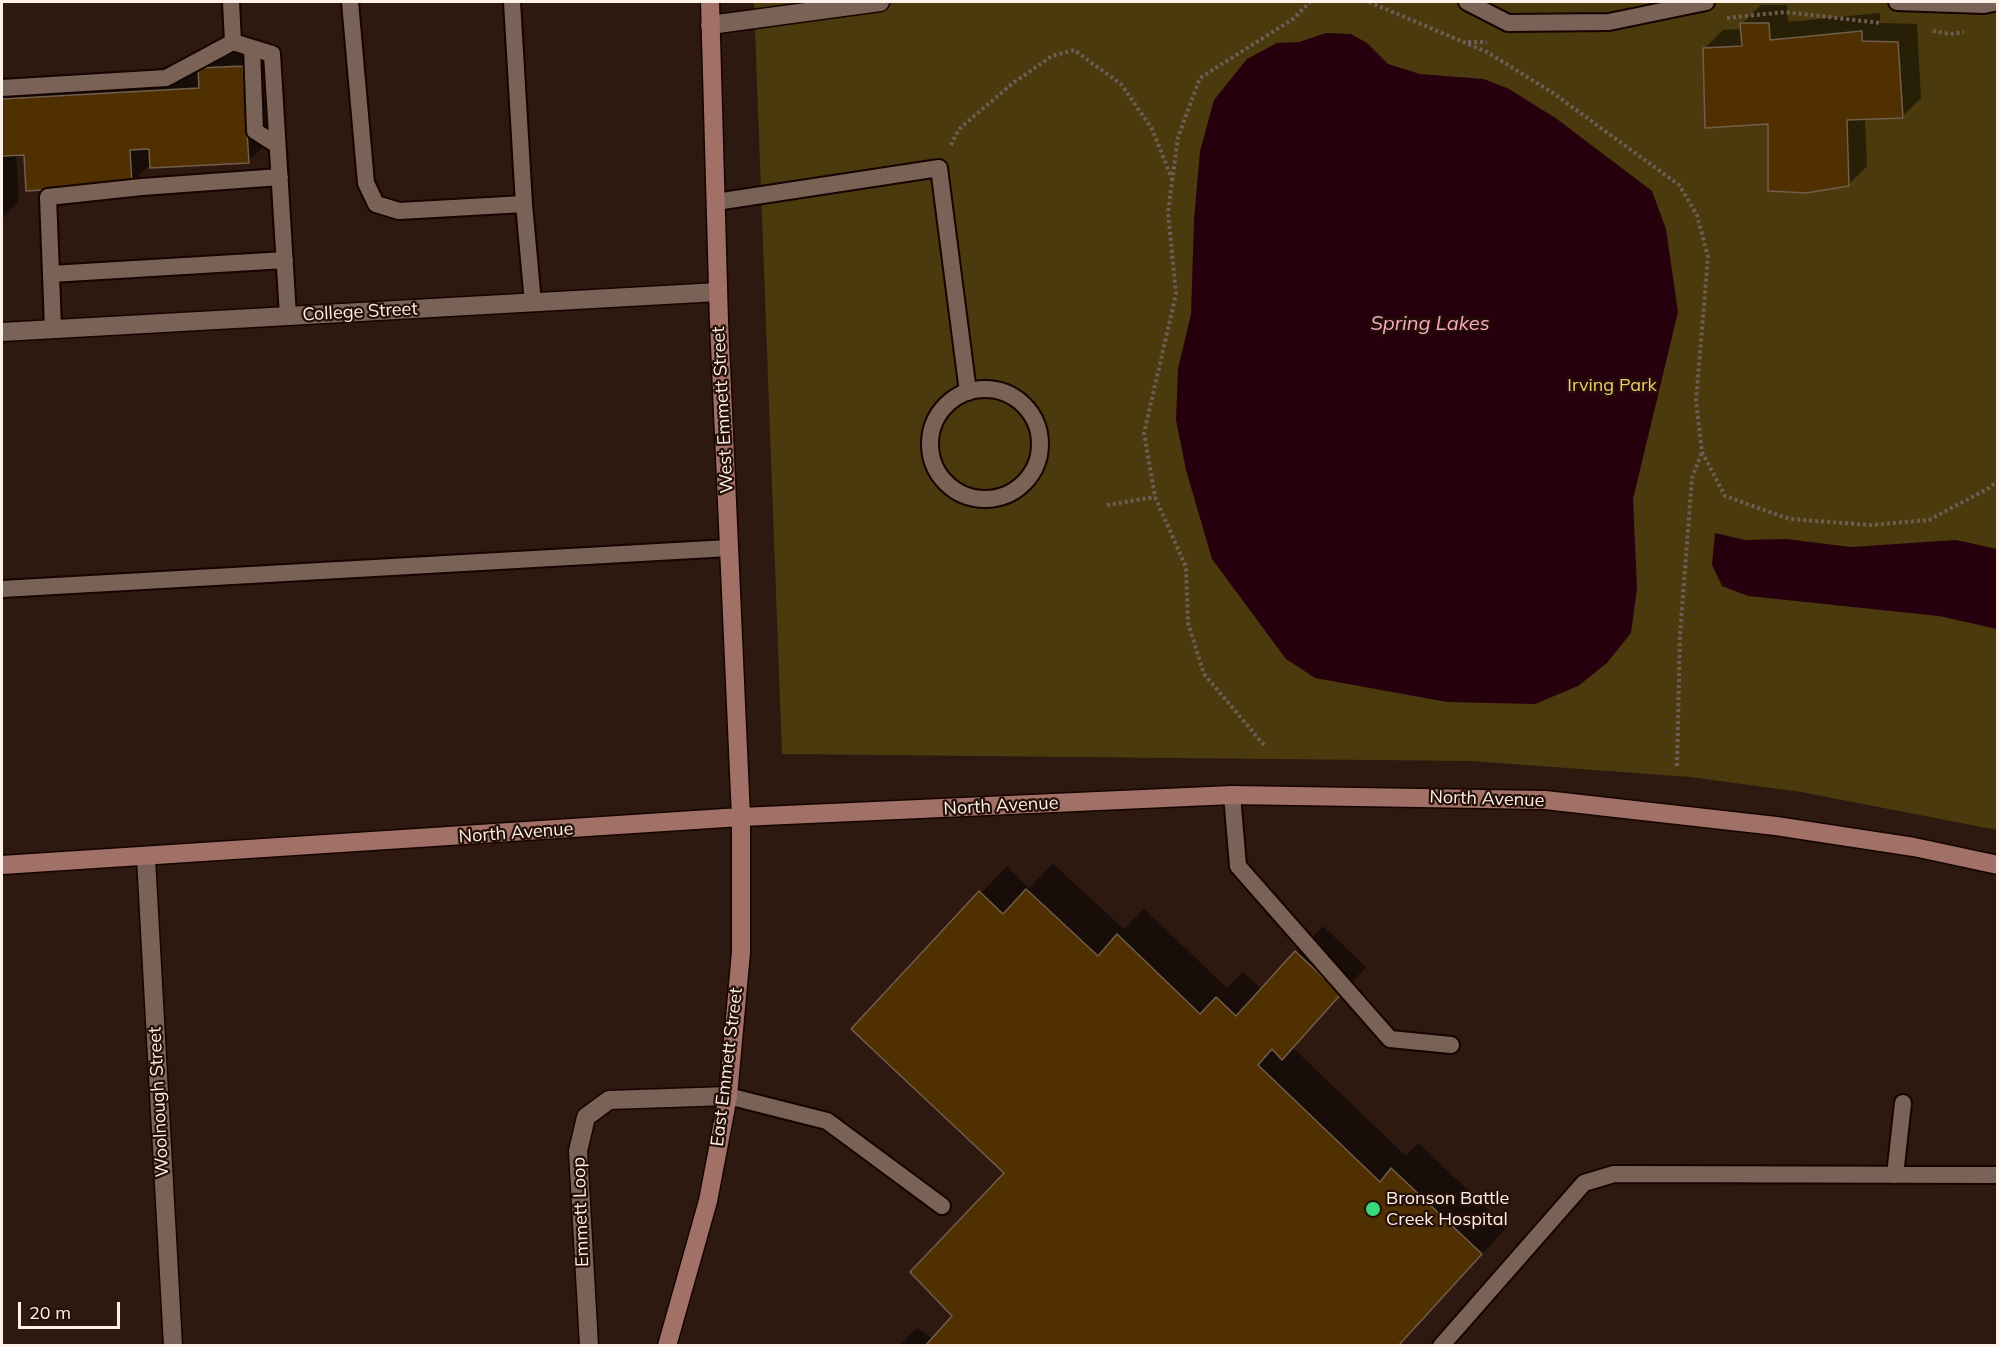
<!DOCTYPE html>
<html>
<head>
<meta charset="utf-8">
<style>
	body { margin:0 }
	#map { position:relative; width:1999px; height:1347px; overflow:hidden; background:#2e1910; font-family:Mulish,sans-serif }
	canvas { display:block }
	.frame { position:absolute; inset:0; border:3px solid #fff0e9; pointer-events:none }
	.scale { position:absolute; left:18px; top:1302px; width:102px; height:27px; box-sizing:border-box; border:3px solid #fff0e9; border-top:0; padding-left:8px; font-size:18px; line-height:21px; white-space:nowrap; color:#fff0e9; -webkit-text-stroke:4px #241007; paint-order:stroke }
</style>
</head>
<body>
<div id="map">
<canvas width="1999" height="1347"></canvas>
<div class="frame"></div>
<div class="scale">20 m</div>
</div>
<script>
const g = document.querySelector('canvas').getContext('2d');
g.lineJoin = 'round';
function fillPath(path, color) { g.fillStyle = color; g.fill(path, 'evenodd'); }
const poly = rows => new Path2D(rows.map(r => 'M' + r).join(''));
function strokePath(path, color, width, dash) { g.strokeStyle = color; g.lineWidth = width; g.lineCap = dash ? 'butt' : 'round'; g.setLineDash(dash || []); g.stroke(path); }
function label(font, color, halo, rows, align = 'center') {
  g.font = font + ' Mulish,sans-serif'; g.lineWidth = 4.5; g.setLineDash([]); g.textBaseline = 'middle'; g.strokeStyle = halo; g.fillStyle = color; for (const [text, x, y, turn = 0] of rows) {
    g.save(); g.translate(x, y); g.rotate((+turn || 0) * Math.PI / 180); g.textAlign = isNaN(turn) ? turn : align; if (halo) g.strokeText(text, 0, 0); g.fillText(text, 0, 0); g.restore();
  }
}
fillPath(poly([
	[754,2,1997,2,1997,830,1801,792,1690,777,1471,761,782,754]
]), '#4a3a0d');
fillPath(poly([
	[1326,33,1351,34,1367,43,1388,64,1420,74,1484,79,1509,89,1557,119,1652,191,1666,229,1678,312,1633,499,1637,588,1631,633,1607,663,1578,686,1535,704,1447,702,1315,678,1286,659,1212,559,1186,470,1176,420,1178,369,1191,314,1194,220,1200,151,1214,100,1247,59,1277,43,1299,42],
	[1715,533,1745,540,1786,539,1851,547,1956,540,1997,549,1997,629,1939,616,1748,596,1722,586,1712,565]
]), '#27000e');
fillPath(poly([
	[1761,5,1787,5,1788,22,1880,13,1880,23,1917,24,1921,98,1902,117,1865,118,1867,166,1848,185,1770,123,1704,49,1723,30,1742,29,1742,24],
	[261,47,267,143,248,162,152,163,131,183,25,153,16,154,19,201,2,218,2,82,200,71,218,50],
	[1053,864,1124,929,1144,909,1227,988,1243,972,1262,990,1323,926,1366,967,1292,1047,1406,1156,1418,1143,1507,1227,1398,1346,899,1346,917,1328,933,1339,954,1316,1006,1173,853,1028,1007,866,1029,888]
]), '#0007');
const building = poly([
	[1740,23,1769,23,1770,40,1862,31,1862,41,1898,42,1903,118,1847,120,1849,186,1806,193,1768,191,1768,124,1705,128,1703,48,1742,46,1740,23],
	[243,66,249,163,150,168,149,149,130,150,132,185,26,191,24,155,2,156,2,99,199,88,198,68,243,66],
	[1026,889,1098,956,1117,934,1200,1014,1216,997,1236,1016,1295,951,1341,994,1282,1060,1272,1049,1258,1065,1380,1182,1391,1168,1482,1254,1398,1346,925,1346,952,1316,910,1272,1004,1173,851,1029,979,891,1003,914,1026,889]
]);
fillPath(building, '#502f01');
strokePath(building, '#715e4c', 1.5);
const lane = poly([
	[231,2,233,42,272,54,288,316],
	[350,2,366,183,376,204,399,211,524,204],
	[512,2,524,204,533,303],
	[1467,2,1508,23,1609,22,1706,2],
	[1897,2,1984,5,1998,2],
	[252,48,255,131,277,145],
	[2,88,166,78,233,42],
	[280,177,142,187,48,197,51,274,285,260],
	[716,202,939,168,968,392],
	[51,274,53,329],
	'930 444a55 55 0 1 1 110 0a55 55 0 1 1-110 0Z',
	[2,589,729,548],
	[1232,795,1238,866,1390,1039,1451,1045],
	[728,1096,827,1121,942,1206],
	[1895,1175,1903,1103],
	[1441,1346,1584,1183,1614,1174,1998,1175]
]);
const street = poly([
	[710,25,880,2],
	[2,332,718,292],
	[146,858,173,1346],
	[589,1346,578,1151,586,1117,609,1100,728,1096]
]);
const secondary = poly([
	[2,865,741,817,1232,795,1545,800,1776,826,1914,847,1998,865],
	[667,1346,708,1201,728,1096,741,952,741,817,719,322,710,2]
]);
strokePath(lane, '#150400', 20);
strokePath(street, '#150400', 21);
strokePath(secondary, '#150400', 21);
strokePath(poly([
	[1369,2,1487,52,1553,93,1679,185,1697,215,1708,257,1696,401,1702,452,1725,496,1789,519,1871,525,1929,520,1989,488,1998,480],
	[1727,18,1785,12,1881,23],
	[1933,31,1950,34,1964,32],
	[1468,42,1487,42],
	[951,145,959,129,1013,83,1052,56,1074,50,1121,84,1152,129,1172,179],
	[1107,505,1155,497],
	[1264,745,1204,674,1188,623,1186,567,1155,497,1144,433,1176,294,1168,212,1178,137,1200,78,1293,19,1310,2],
	[1677,766,1680,635,1692,478,1702,452]
]), '#6f5c54', 4, [3, 3]);
strokePath(lane, '#7b6256', 16);
strokePath(street, '#7b6256', 18);
strokePath(secondary, '#a17066', 18);
for (const [x, y, r, color] of [
	[1373,1209,8,"#39d87f"]
]) { const dot = new Path2D(); dot.arc(x, y, r, 0, 2 * Math.PI); g.fillStyle = color; g.fill(dot); strokePath(dot, '#241007', 2); }
label('18px', '#fff0e9', '#241007', [
	["College Street",360,312,-3],
	["West Emmett Street",723,410,-93],
	["North Avenue",1487,799,2],
	["North Avenue",1001,806,-3],
	["North Avenue",516,833,-4],
	["East Emmett Street",727,1067,-83],
	["Woolnough Street",159,1102,-93],
	["Emmett Loop",581,1212,-92]
]);
label('18px', '#f0cc6c', '#241007', [
	["Irving Park",1612,386]
]);
label('18px', '#fff0e9', '#241007', [
	["Bronson Battle",1386,1199],
	["Creek Hospital",1386,1220]
], 'left');
label('italic 20px', '#fdacc2', '#241007', [
	["Spring Lakes",1430,324]
]);
</script>
</body>
</html>
